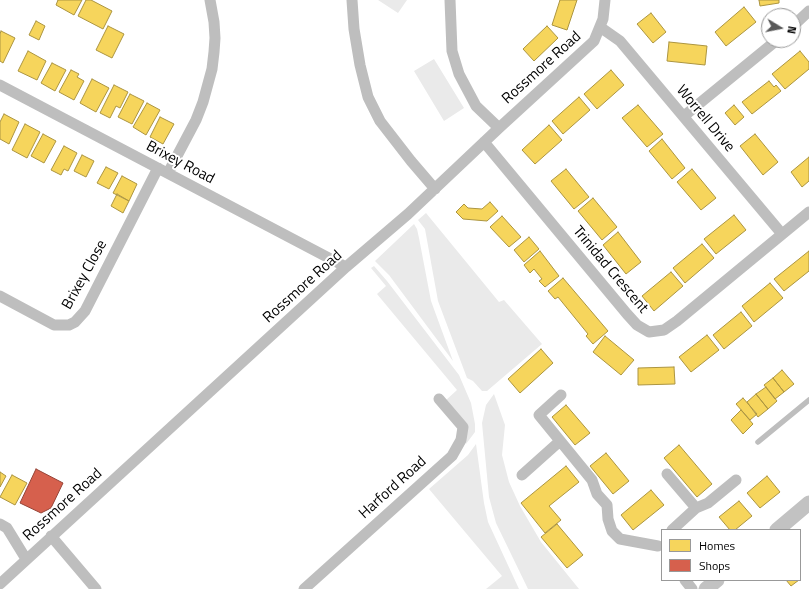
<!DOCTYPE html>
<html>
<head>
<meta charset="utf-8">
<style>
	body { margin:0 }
	#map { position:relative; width:809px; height:589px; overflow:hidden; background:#fff; font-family:"Titillium Web",sans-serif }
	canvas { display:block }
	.legend { position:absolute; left:661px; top:529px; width:140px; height:52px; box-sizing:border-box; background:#fff; border:1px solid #999; margin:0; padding:5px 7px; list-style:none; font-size:12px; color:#000 }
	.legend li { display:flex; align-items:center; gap:8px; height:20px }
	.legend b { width:20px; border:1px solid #999 }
	.north { position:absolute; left:761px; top:8px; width:40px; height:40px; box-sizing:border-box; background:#fff; border:1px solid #999; border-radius:50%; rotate:100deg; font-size:11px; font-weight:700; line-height:16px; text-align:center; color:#000 }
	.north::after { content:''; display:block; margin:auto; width:14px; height:18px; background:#595959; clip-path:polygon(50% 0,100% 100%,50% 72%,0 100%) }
</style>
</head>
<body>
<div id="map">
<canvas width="809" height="589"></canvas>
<ul class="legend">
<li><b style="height:11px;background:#f6d55c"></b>Homes</li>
<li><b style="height:11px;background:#d6604d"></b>Shops</li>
</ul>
<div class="north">N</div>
</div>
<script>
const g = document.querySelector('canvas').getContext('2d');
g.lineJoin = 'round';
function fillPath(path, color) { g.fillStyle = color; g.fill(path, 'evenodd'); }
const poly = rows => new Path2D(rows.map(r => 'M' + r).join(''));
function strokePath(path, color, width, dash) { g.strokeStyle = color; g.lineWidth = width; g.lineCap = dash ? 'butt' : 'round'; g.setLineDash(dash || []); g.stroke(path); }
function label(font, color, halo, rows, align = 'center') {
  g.font = font + ' "Titillium Web",sans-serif'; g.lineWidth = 4; g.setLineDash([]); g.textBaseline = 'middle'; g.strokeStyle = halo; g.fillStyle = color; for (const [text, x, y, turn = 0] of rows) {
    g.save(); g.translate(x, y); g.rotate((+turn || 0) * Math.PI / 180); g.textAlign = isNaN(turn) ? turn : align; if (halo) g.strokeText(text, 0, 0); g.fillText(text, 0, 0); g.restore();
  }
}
fillPath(poly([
	[378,0,407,0,398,13],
	[434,59,464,108,444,121,414,71],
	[426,213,499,302,504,300,542,344,487,391,482,391,473,381,467,378,438,301,425,229,418,220],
	[414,224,417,229,419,238,431,301,453,361,389,275,375,261],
	[374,266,387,281,459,375,471,403,475,424,475,432,466,444,467,429,445,401,457,390,377,294,386,286,371,268],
	[494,394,505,425,502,455,509,482,520,506,541,542,579,589,528,589,496,523,489,497,482,423,486,405],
	[476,444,484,503,488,522,519,589,486,589,502,576,429,489,468,455]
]), '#eaeaea');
const homes = poly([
	[58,0,82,0,74,15,56,5,58,0],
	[86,0,91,0,112,11,103,29,78,16,86,0],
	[560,0,577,0,567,30,552,25,560,0],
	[759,0,779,0,779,3,760,6,759,0],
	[744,7,756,22,726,46,715,32,744,7],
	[651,13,666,32,653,43,637,24,651,13],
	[36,21,45,26,39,40,29,35,36,21],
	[108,26,124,34,112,58,96,50,108,26],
	[547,26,558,38,534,61,523,49,547,26],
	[1,31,15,38,3,63,0,61,0,34,1,31],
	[669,42,707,46,705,65,667,61,669,42],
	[28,51,46,61,37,80,18,71,28,51],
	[800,51,809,62,809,69,785,89,772,74,800,51],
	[52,63,66,70,55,91,41,83,52,63],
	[71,70,79,74,77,77,84,81,74,100,59,92,71,70],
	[611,70,624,85,597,109,584,94,611,70],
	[92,79,109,88,96,112,80,103,92,79],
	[769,81,774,87,776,85,781,91,752,114,742,102,769,81],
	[114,85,128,92,120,108,116,106,110,118,100,113,114,85],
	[130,94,144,101,132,124,118,117,130,94],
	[579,97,590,110,563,134,552,121,579,97],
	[147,103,160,110,146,135,133,127,147,103],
	[638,105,663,134,647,147,622,118,638,105],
	[734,105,744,117,735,125,725,113,734,105],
	[4,114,19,122,9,144,0,139,0,122,4,114],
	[160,117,174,124,163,144,150,137,160,117],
	[25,124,40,132,27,158,12,150,25,124],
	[549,125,562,140,535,164,522,150,549,125],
	[43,134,56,141,44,163,31,156,43,134],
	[755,134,778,162,763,175,740,146,755,134],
	[662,139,685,168,672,179,649,151,662,139],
	[64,146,77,153,68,171,64,169,61,175,51,170,64,146],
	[82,155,94,161,86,177,74,171,82,155],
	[809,157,809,181,802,187,791,172,809,157],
	[106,167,118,173,109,189,97,183,106,167],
	[566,169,589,197,574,209,551,181,566,169],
	[692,169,716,198,701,210,677,182,692,169],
	[122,176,137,184,129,201,113,193,122,176],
	[117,194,129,201,123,213,111,206,117,194],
	[593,198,617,227,602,240,578,211,593,198],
	[490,202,498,211,487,221,463,219,456,212,464,204,468,208,482,209,490,202],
	[734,215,746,230,716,254,704,239,734,215],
	[502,216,521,237,509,247,490,227,502,216],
	[618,232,641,262,626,274,603,245,618,232],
	[529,237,539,249,524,262,514,250,529,237],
	[702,244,714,258,685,283,673,268,702,244],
	[540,251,559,276,545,287,539,281,542,279,534,269,530,273,524,265,540,251],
	[809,251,809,271,784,291,774,279,809,251],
	[671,272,683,286,654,311,642,296,671,272],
	[563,278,608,331,593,344,586,336,588,334,558,297,555,299,548,291,563,278],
	[770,283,783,298,754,322,742,306,770,283],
	[741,312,752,326,724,349,713,335,741,312],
	[707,335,719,350,691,372,679,357,707,335],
	[605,336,634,360,621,375,593,352,605,336],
	[541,349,553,363,520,393,508,379,541,349],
	[674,367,675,384,638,385,638,368,674,367],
	[782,370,794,384,784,392,773,378,782,370],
	[773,378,784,392,775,399,764,385,773,378],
	[766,387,777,401,768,409,756,394,766,387],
	[756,394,768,409,758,417,747,402,756,394],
	[743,398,757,414,750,420,736,404,743,398],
	[566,405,590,433,575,445,552,417,566,405],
	[741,410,753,424,743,434,731,420,741,410],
	[679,445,712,484,697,497,664,458,679,445],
	[606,453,629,481,613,494,590,466,606,453],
	[566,466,579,482,549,506,561,520,545,533,521,503,566,466],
	[0,472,6,476,0,487,0,472],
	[12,475,27,483,15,505,0,497,12,475],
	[767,476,780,492,760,508,747,493,767,476],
	[651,490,664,505,633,530,621,515,651,490],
	[739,501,752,516,735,530,730,530,719,517,739,501],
	[557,524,583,555,567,568,541,537,557,524],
	[786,580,799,580,791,586,786,580]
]);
fillPath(homes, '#f6d55c');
strokePath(homes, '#ac9540', 1);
const shops = poly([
	[36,469,63,483,51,508,41,513,20,503,36,469]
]);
fillPath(shops, '#d6604d');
strokePath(shops, '#964336', 1);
strokePath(poly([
	[758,442,809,400]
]), '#bebebe', 5.5);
strokePath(poly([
	[352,0,354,29,360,65,368,97,380,121,411,161,435,189],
	[450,0,452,51,459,74,476,106,499,128],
	[793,26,809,11],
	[600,27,620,41,782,234],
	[0,85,346,267],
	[684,116,777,40],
	[484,142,627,314,637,325,649,332,664,330,677,321,809,212],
	[168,173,196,120,203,102,212,69,214,52,215,38,214,22,210,0],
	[0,296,54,325,69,325,75,322,85,311,158,168],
	[561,395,539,415,592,480,597,494,607,505,608,519,612,531,620,539,658,546],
	[667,474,696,508],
	[522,475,560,441],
	[0,524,7,528,26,559],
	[672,530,696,508,708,503,736,480],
	[51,536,96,589],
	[685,580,692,589],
	[0,584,346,267,408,214,499,128,594,41,603,19,605,0],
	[304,589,452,456,461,440,463,427,439,399]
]), '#bebebe', 11);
strokePath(poly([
	[777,530,809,503],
	[706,589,717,580]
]), '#c2c2c2', 15);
label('15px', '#000', '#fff', [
	["Rossmore Road",542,68,-42],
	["Worrell Drive",705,119,50],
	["Brixey Road",180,163,28],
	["Trinidad Crescent",610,270,50],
	["Brixey Close",85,275,-61],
	["Rossmore Road",303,287,-42],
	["Harford Road",393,488,-42],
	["Rossmore Road",63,505,-42]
]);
</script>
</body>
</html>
